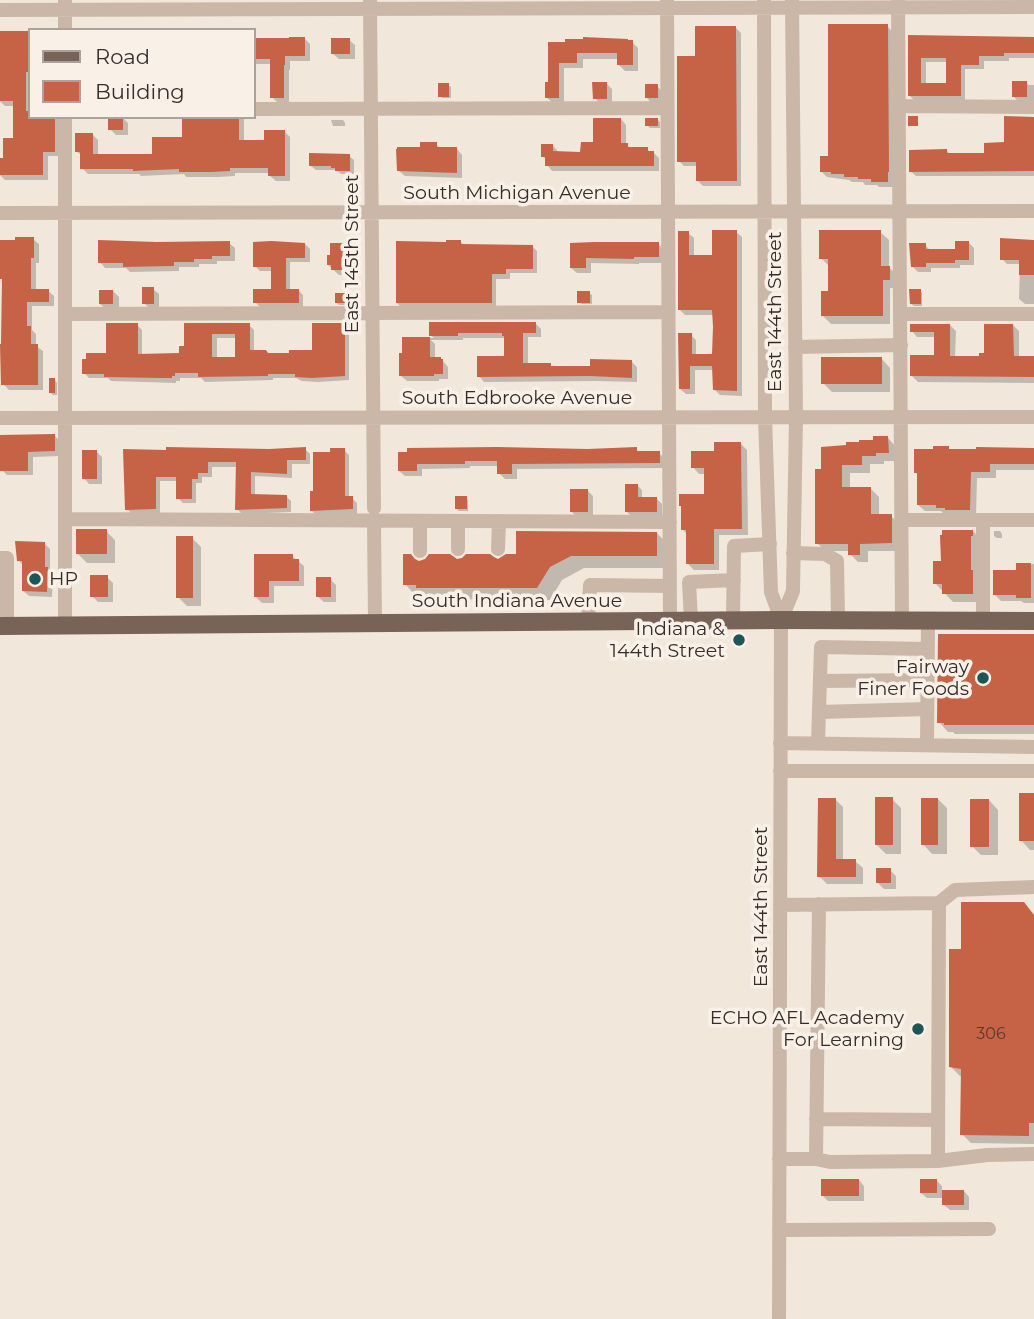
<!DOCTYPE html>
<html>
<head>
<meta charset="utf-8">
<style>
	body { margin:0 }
	#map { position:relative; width:1034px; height:1319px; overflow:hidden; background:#f2e7db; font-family:Montserrat,sans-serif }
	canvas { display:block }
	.legend { position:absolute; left:28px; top:28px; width:228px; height:91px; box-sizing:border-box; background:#f9f1e8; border:2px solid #aba29b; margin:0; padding:9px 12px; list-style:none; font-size:21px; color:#362c28 }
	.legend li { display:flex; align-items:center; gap:14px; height:35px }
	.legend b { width:35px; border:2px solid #aba29b }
</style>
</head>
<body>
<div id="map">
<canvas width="1034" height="1319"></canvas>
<ul class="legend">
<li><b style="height:9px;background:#786359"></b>Road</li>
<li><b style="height:19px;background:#c66245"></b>Building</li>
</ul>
</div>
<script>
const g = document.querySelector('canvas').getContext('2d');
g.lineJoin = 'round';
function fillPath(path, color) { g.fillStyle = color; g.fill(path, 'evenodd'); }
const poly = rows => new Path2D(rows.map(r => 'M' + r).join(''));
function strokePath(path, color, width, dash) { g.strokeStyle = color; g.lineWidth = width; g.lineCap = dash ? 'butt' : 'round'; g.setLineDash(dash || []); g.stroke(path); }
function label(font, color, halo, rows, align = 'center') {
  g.font = font + ' Montserrat,sans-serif'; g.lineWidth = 7; g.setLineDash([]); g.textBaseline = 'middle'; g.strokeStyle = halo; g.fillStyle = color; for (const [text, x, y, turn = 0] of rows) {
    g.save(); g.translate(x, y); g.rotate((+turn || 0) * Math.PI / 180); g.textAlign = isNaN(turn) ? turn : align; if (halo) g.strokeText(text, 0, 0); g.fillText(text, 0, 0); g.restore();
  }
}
fillPath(poly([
	[887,26,893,32,893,187,879,187,877,185,865,185,863,182,852,182,849,180,827,177,821,171,830,158],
	[736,28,741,33,741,186,703,186,698,181,698,166,684,166,679,161,696,58],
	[0,31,7,31,9,32,30,32,30,117,62,117,60,156,48,156,48,180,5,180,0,175,0,160,4,160,14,140,14,106,5,106,0,101],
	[910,37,1034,39,1034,58,1009,58,1009,61,984,61,984,69,965,69,965,101,915,101,910,96],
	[926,62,948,62,948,85,926,85],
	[304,38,310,44,310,61,290,61,290,70,289,70,289,103,278,103,272,97,272,64,254,64,254,39,291,40],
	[349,40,355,45,355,59,339,59,333,54],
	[632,42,638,48,638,71,625,71,619,65,619,59,583,59,583,68,564,68,564,103,553,103,547,98,549,84,549,44],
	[606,83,612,89,612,104,600,104,595,98],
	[1026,83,1029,85,1034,85,1034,103,1019,102,1013,96],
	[448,85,451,87,451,98,442,98,440,96],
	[657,86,663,92,663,103,652,104,647,98],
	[122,117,128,123,128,135,116,135,110,129],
	[184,117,244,117,244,141,266,141,284,131,290,137,290,181,276,181,270,176,270,173,235,173,235,176,218,177,186,177,184,174,141,176,139,174,88,174,82,168,82,156,76,151,92,134,98,140,98,155,154,156,184,139],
	[1034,118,1034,176,916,176,910,171,947,151,951,155,985,155,1005,144],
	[621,119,626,125,626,145,632,149,647,149,651,153,654,153,659,158,659,171,552,171,547,165,547,161,543,156,552,145,557,150,557,153,582,153],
	[657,119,660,122,660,128,650,128,647,125],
	[331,120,343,120,345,123,345,126,333,126],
	[436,144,441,149,457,149,462,155,462,178,405,176,399,171,422,149],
	[349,156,354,160,354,174,341,174,336,170,316,170,311,166],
	[736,232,742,237,742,396,720,395,714,389,714,370,695,370,695,394,686,394,680,389,691,335,696,340,696,355,715,355,714,315,685,315,680,310,688,233,694,238,694,257,713,257],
	[880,232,889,240,889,267,897,276,897,288,890,288,890,324,831,324,823,316,830,292,830,267,821,258],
	[33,239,39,244,39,263,36,263,36,291,48,291,54,296,54,306,32,306,32,330,36,334,36,346,43,351,43,390,9,390,3,384],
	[460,241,465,246,532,246,537,251,537,273,510,273,510,279,496,279,496,307,402,308,397,303,448,243],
	[968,242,974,248,974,265,960,265,960,268,931,268,931,272,918,272,912,266,925,245,930,250,956,250],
	[1034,242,1034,304,1025,304,1019,299,1020,264,1007,264,1002,259],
	[229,243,235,248,235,261,217,261,217,264,199,264,199,267,179,267,179,271,130,272,126,268,105,268,100,262],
	[305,244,310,249,310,262,290,262,290,290,298,290,303,295,303,307,260,307,255,302,273,291,273,271,260,271,255,266],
	[658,244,664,250,664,263,639,263,639,264,591,263,591,273,577,273,571,268,571,245],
	[348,245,354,250,354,264,352,264,352,275,339,275,328,265],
	[153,289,159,294,159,309,150,309,144,303],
	[113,291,119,297,119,309,106,309,100,304],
	[920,291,922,293,922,306,914,306,911,304],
	[589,293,592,295,592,304,582,304,579,302],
	[349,294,352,297,352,305,339,305,337,303],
	[350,324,355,330,355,334,349,334,349,380,318,382,302,381,296,378,273,378,273,380,205,382,201,378,180,378,180,381,176,381,176,383,111,381,108,378,89,378,84,373,108,354,137,325,142,330,142,355,181,355,185,348,185,325,249,325,254,330,254,352,269,355,314,352],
	[217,338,237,338,237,359,217,359],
	[536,324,541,329,541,337,528,337,528,364,550,364,553,368,592,368,632,362,637,367,637,382,596,381,484,382,479,376,506,358,506,338,463,338,463,340,431,340,435,344,435,359,441,359,448,367,448,379,439,379,439,381,407,381,401,376,403,338,434,338,430,335],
	[950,325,956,331,955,357,980,357,986,354,1013,325,1019,331,1019,358,1034,358,1034,383,918,382,912,376,936,356,936,337,917,337,912,331],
	[881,358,890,368,890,392,832,392,823,383],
	[55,380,57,383,57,395,53,395,50,392],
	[55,436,60,441,60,456,33,457,33,475,7,475,2,470,1,437],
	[888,438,896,447,897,461,884,461,884,464,870,464,870,473,850,473,850,489,871,489,879,497,879,516,891,516,900,525,900,551,868,551,868,562,858,562,850,554,850,551,825,551,817,543,823,471,848,447],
	[740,443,747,450,748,535,719,535,719,570,694,570,688,564,688,535,683,530,705,496,705,474,699,474,693,467,716,452],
	[948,448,951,450,1034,449,1034,470,996,470,996,478,977,478,976,516,944,514,941,511,925,511,918,505,918,475,915,472],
	[305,449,310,454,310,464,292,464,292,478,255,476,255,496,286,496,291,501,291,512,242,514,237,509,238,467,212,467,212,477,202,477,202,483,196,483,196,503,183,503,178,498,178,481,160,481,160,514,132,514,127,509,125,451],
	[636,449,640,453,659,453,664,458,665,468,517,469,517,479,505,479,499,473,499,466,470,466,470,468,422,469,422,476,405,476,399,471,408,453],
	[344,450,349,455,349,498,352,498,357,503,357,514,316,515,311,510,314,493,332,454],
	[96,451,102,457,102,484,89,484,84,478],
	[637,485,642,490,642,499,657,499,662,504,662,516,631,516,626,511],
	[587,490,593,496,593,517,577,517,571,511],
	[466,498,468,500,468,511,459,511,456,508],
	[106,531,115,540,115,563,87,563,78,554],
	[973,531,982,541,982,602,953,602,935,583,943,563],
	[994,531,1000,531,1002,534,1002,538,997,538,994,536],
	[657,533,669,546,668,568,584,568,562,580,550,600,430,599,427,597,417,597,405,584,416,561,499,560],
	[192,538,201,547,201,606,187,606,178,597],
	[44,543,50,549,50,572,53,574,52,597,29,596,23,591,24,566,18,560],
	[256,556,292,556,304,566,304,586,274,586,274,603,262,603,256,597],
	[1034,564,1034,603,1024,603,1021,601,1001,601,994,594,1018,572,1018,565],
	[107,577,113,583,113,602,98,602,92,596],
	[330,579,336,585,336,602,324,602,318,597],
	[1034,635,1034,734,955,734,953,732,948,732,939,722],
	[1034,795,1034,850,1030,850,1021,840],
	[835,799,843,807,843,861,855,861,863,868,863,884,827,884,819,876],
	[892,799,901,808,901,854,886,854,876,844],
	[938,799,947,808,947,854,932,854,923,844],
	[989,800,998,810,998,855,981,855,972,846],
	[890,870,896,876,896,889,884,889,878,883],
	[1024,904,1034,915,1034,1144,971,1143,962,1134,963,1076,960,1076,950,1066,963,950],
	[859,1180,864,1186,864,1201,828,1201,822,1195],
	[936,1180,942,1186,942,1191,964,1191,969,1197,969,1210,950,1210,944,1205,944,1198,927,1198,921,1193]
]), '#0003');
fillPath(poly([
	[828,24,888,24,889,172,888,172,888,182,871,182,871,179,858,179,858,177,844,177,844,174,831,174,831,172,820,172,820,156,828,156],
	[695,26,736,26,737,181,696,181,696,162,677,162,677,56,695,56],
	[0,31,30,31,30,72,26,72,26,111,30,111,30,117,55,117,55,152,43,152,43,175,0,175,0,158,3,158,3,138,13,138,13,101,0,101],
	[908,35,1034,37,1034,53,1004,53,1004,56,979,56,979,65,961,65,961,96,908,96],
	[921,58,946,58,946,83,921,83],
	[289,37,305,37,305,56,285,56,285,65,284,65,284,98,270,98,270,59,254,59,254,38,289,38],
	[583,37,628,39,628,40,633,40,633,65,617,65,617,53,577,53,577,63,559,63,559,98,545,98,545,82,548,82,548,42,565,42,565,39,583,39],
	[331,38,350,38,350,54,331,54],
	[1012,81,1027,81,1027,97,1012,97],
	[592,82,607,82,607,99,593,99],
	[438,83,449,83,449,97,438,97],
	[645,84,658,84,658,98,645,98],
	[908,116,918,116,918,126,908,126],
	[1004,116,1034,117,1034,171,909,172,909,150,947,149,947,153,984,153,984,143,1004,142],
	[108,117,123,117,123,130,108,130],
	[182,117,239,117,239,140,264,140,264,130,285,130,285,176,268,176,268,168,230,168,230,171,211,172,179,172,179,169,133,171,133,169,80,169,80,152,75,152,75,133,93,133,93,154,152,154,152,137,182,137],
	[593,118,621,118,621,143,628,143,628,147,648,147,648,151,654,151,654,166,545,166,545,157,541,157,541,144,553,144,553,151,580,152,581,142,593,142],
	[645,118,658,118,658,126,645,126],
	[420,142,437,142,437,147,457,147,457,173,397,171,396,149,397,149,397,147,420,147],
	[309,153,350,154,350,171,335,171,335,168,331,168,331,166,309,166],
	[712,230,737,230,737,391,713,390,712,366,690,366,690,389,679,389,678,333,692,333,692,354,712,354,713,327,712,310,678,310,678,231,689,231,689,255,712,255],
	[819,230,881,230,881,266,890,266,890,280,883,280,883,316,821,316,821,291,828,291,828,259,819,259],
	[15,237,34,237,34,258,31,258,31,289,49,289,49,302,27,302,27,326,31,326,31,344,38,344,38,385,1,385,0,344,1,344,2,279,0,279,0,240,15,240],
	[1000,238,1034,240,1034,275,1019,275,1019,260,1000,260],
	[98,240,156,242,230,241,230,256,212,256,212,259,194,259,194,262,174,262,174,266,123,267,123,263,98,263],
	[446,240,461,240,461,244,533,245,533,269,506,269,506,274,492,274,492,303,396,303,396,241,446,242],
	[271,241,305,243,305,258,286,258,286,289,299,289,299,303,253,303,253,289,271,289,271,267,253,267,253,242],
	[955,241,969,241,969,260,955,260,955,263,926,263,926,267,911,267,909,243,926,243,926,249,955,249],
	[594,242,659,242,659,257,634,257,634,259,586,258,586,268,570,268,570,243],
	[330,243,349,243,349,259,347,259,347,270,331,270,331,265,327,265,327,255,330,255],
	[142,287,154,287,154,304,142,304],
	[909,289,921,289,921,304,910,304],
	[99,290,113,290,113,304,99,304],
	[577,291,590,291,590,303,577,303],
	[335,293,350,293,350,303,335,303],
	[429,322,536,322,536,333,523,333,523,363,551,363,551,366,590,366,590,359,632,360,632,378,590,376,477,377,477,356,504,356,504,336,502,336,502,333,458,333,458,336,429,336],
	[106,323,138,323,138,354,179,353,179,346,184,346,184,323,250,323,250,350,266,350,268,353,289,353,289,350,312,350,312,323,351,323,351,330,345,330,345,376,312,378,295,377,295,374,268,374,268,376,198,377,198,373,175,373,175,376,172,376,172,378,161,378,104,377,104,374,82,374,82,359,86,359,86,353,106,353],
	[212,334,235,334,235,357,212,357],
	[910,324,950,324,950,356,979,356,979,353,984,353,984,324,1013,324,1014,356,1034,356,1034,377,910,376,910,355,934,355,934,332,910,332],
	[402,337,430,337,430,357,441,357,441,359,443,359,443,374,434,374,434,376,399,376,399,353,402,353],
	[821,357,882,357,882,384,821,384],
	[49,378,55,378,55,393,49,393],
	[55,434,55,451,28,452,28,471,0,471,0,435],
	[873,436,888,436,889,453,876,453,876,456,862,456,862,465,842,465,842,487,871,487,871,514,892,514,892,543,860,544,860,555,848,555,848,544,815,544,815,469,821,469,821,447,846,445,846,442,859,442,859,440,873,440],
	[714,442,741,442,742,529,714,529,714,564,686,564,686,530,681,530,681,506,679,506,679,494,704,494,704,468,691,468,691,451,714,451],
	[933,446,949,446,949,449,976,449,976,447,1034,448,1034,464,990,464,990,472,971,472,970,510,945,510,945,508,936,508,936,505,917,505,917,473,914,473,914,449,933,449],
	[166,447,269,449,306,447,306,460,287,460,287,474,251,472,251,494,287,495,287,508,235,510,236,462,208,462,208,473,198,473,198,479,192,479,192,499,176,499,176,477,156,477,156,509,125,510,123,449,166,450],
	[497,447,587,449,637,447,637,451,660,451,660,463,512,464,512,474,497,474,497,461,465,461,465,464,417,464,417,471,398,471,398,452,407,452,407,448],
	[330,448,345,448,345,496,353,496,353,509,310,511,310,491,313,491,313,452,330,452],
	[82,450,97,450,97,479,82,479],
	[625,484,638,484,638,497,657,497,657,512,625,512],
	[570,489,588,489,588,512,570,512],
	[455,496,467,496,467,509,455,509],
	[76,529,107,529,107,554,76,554],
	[942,530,973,530,973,536,971,536,971,570,973,570,973,594,942,594,942,584,933,584,933,561,941,561,940,535,942,535],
	[516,531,657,532,657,556,571,556,550,567,537,588,416,588,416,585,403,585,403,554,411,554,415,559,419,561,425,559,429,554,450,554,457,559,462,558,466,554,490,554,494,557,498,559,506,554,516,554],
	[176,536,193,536,193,598,176,598],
	[15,541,45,542,45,567,48,567,47,592,22,591,22,561,17,561],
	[254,554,293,554,293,559,299,559,299,581,269,581,269,597,254,597],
	[1016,563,1031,563,1031,598,1016,598,1016,595,993,595,993,570,1016,570],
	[90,575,108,575,108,597,90,597],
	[316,577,331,577,331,597,316,597],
	[938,634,1034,634,1034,725,944,725,944,723,937,723],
	[1019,793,1034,793,1034,841,1019,841],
	[875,797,893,797,893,845,875,845],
	[818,798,836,798,836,859,856,859,856,877,817,877],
	[921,798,938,798,938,845,921,845],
	[970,799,989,799,989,847,970,847],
	[876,868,891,868,891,883,876,883],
	[961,902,1024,902,1034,915,1034,1123,1029,1123,1029,1136,960,1135,961,1069,949,1067,949,949,961,949],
	[821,1179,859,1179,859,1196,821,1196],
	[920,1179,937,1179,937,1193,920,1193],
	[942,1190,964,1190,964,1205,942,1205]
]), '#c66245');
strokePath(poly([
	[764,0,765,417,771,592,781,620,779,1319],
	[898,0,902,621],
	[65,1,65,30],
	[370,1,374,508],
	[667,1,670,621],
	[0,10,1034,7],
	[899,106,1034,107],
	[254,109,667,108],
	[65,117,65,626],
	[0,213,1034,211],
	[65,314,668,312],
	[900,314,1034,314],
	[795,347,901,345],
	[0,418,1034,417],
	[65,519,670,522],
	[374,520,375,623],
	[902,520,1034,520],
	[983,520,983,621],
	[420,521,420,551],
	[458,521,458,549],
	[498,549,499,521],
	[793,553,825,554,837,561,838,621],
	[0,558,7,558,7,626],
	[781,620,793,591,796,417,792,0],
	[691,621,689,582,734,580],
	[733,621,734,546,770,544],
	[588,622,590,585,670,586],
	[820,681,927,680],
	[819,712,927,709],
	[780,743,1034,747],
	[818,743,821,647,927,649],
	[927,745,928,621],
	[780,771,1034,771],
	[939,903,955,890,1034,887],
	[780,905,939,903,938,1161],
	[816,1119,938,1120],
	[779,1159,816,1159,830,1162,938,1161,987,1155,1034,1154],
	[816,1159,819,904],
	[779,1230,989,1229]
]), '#cab7a7', 14);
strokePath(poly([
	[0,626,781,620,1034,621]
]), '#786359', 18);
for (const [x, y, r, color] of [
	[35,579,7,"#1d5558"],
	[739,640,7,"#1d5558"],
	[983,678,7,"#1d5558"],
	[918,1029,7,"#1d5558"]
]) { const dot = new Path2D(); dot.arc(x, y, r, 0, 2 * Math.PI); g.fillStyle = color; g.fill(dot); strokePath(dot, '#f9f1e8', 2.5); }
label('16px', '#5a3a2f', null, [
	["306",991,1034]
]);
label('19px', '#362c28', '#f9f1e8', [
	["South Michigan Avenue",517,193],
	["East 145th Street",352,254,-90],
	["East 144th Street",775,312,-90],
	["South Edbrooke Avenue",517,398],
	["South Indiana Avenue",517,601],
	["East 144th Street",761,907,-90]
]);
label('19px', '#362c28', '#f9f1e8', [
	["HP",49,579,"left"],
	["Indiana &",725,629],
	["144th Street",725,651],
	["Fairway",969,667],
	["Finer Foods",969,689],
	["ECHO AFL Academy",904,1018],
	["For Learning",904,1040]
], 'right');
</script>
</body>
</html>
